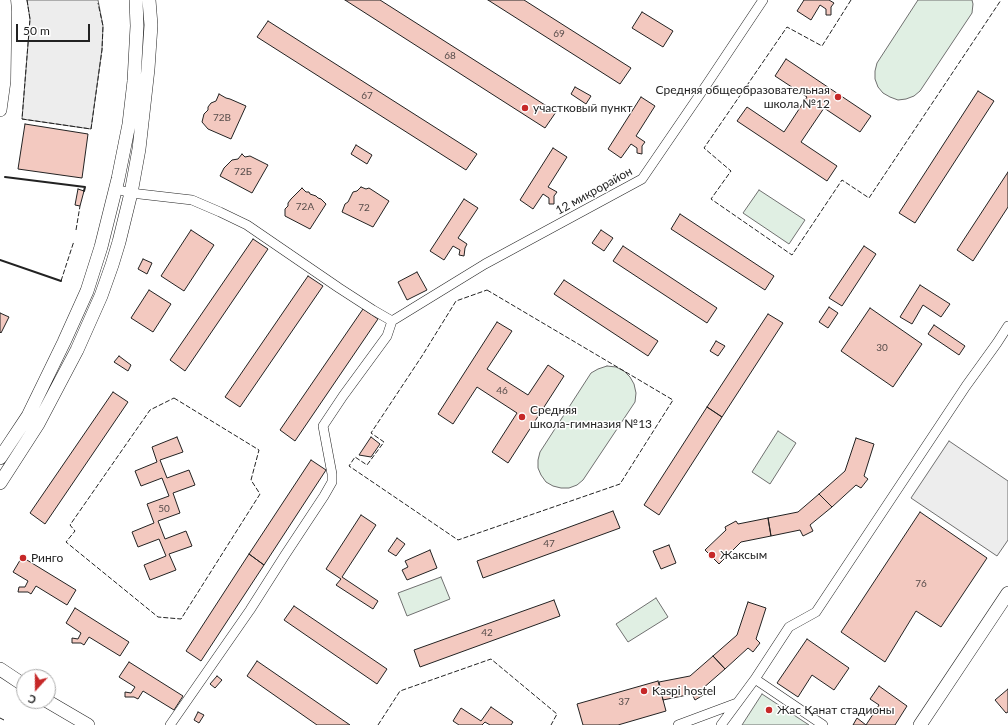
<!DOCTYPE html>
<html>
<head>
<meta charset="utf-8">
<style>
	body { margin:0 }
	#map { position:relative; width:1008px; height:725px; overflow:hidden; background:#fff; font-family:Lato,sans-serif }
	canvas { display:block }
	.north { position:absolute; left:16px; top:669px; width:40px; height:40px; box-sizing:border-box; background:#fff; border:1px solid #a7a7a7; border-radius:50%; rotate:201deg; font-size:11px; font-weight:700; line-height:16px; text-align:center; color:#222 }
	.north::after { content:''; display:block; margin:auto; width:14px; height:18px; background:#c62828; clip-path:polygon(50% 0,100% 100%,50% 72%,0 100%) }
	.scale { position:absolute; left:16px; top:24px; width:74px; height:18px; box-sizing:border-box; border:2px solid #222; border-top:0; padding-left:5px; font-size:12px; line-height:14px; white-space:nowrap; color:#222; -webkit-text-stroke:3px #fff; paint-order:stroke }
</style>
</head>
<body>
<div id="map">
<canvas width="1008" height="725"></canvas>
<div class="north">С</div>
<div class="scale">50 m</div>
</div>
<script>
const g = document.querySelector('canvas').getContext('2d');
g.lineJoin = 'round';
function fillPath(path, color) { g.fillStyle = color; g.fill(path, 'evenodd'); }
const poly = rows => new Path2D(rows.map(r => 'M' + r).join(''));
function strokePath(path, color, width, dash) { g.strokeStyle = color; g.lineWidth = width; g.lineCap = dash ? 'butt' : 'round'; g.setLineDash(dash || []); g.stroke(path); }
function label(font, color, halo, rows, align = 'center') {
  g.font = font + ' Lato,sans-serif'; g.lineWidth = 3; g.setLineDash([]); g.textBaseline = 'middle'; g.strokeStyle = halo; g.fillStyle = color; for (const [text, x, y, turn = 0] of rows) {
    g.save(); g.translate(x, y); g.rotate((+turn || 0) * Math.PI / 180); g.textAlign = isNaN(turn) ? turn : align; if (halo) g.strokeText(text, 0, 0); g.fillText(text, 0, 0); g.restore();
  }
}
const green = poly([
	[918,0,972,0,973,4,972,13,920,91,914,96,906,99,898,100,890,97,883,93,878,87,875,79,875,71,877,63,918,0],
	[759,190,805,220,789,244,743,213,759,190],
	[607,366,616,367,624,371,630,377,634,384,636,393,635,402,583,480,577,485,569,488,561,488,553,486,546,482,541,475,538,468,538,460,540,452,591,373,598,369,607,366],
	[778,431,796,443,770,484,752,472,778,431],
	[441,577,450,599,407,616,398,593,441,577],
	[656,598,668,617,628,642,616,624,656,598],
	[762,694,809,725,742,725,762,694]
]);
fillPath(green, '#e0efe3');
strokePath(green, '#6f6f6f', 1);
const parking = poly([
	[27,0,98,0,103,26,102,49,91,129,22,119,30,19,27,0],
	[949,441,1008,481,1008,540,997,556,911,498,949,441]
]);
fillPath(parking, '#ededed');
strokePath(parking, '#6f6f6f', 1);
const building = poly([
	[345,0,380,0,556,112,545,128,345,0],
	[488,0,524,0,631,68,620,84,488,0],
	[804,0,829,0,834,3,831,7,831,15,826,15,826,9,820,5,811,20,797,11,804,0],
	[642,12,673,31,663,47,632,28,642,12],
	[268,21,477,154,466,170,257,37,268,21],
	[786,59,871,116,860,132,824,108,801,142,837,166,827,181,737,121,747,107,784,132,807,97,775,76,786,59],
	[575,87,591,96,586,104,571,94,575,87],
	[978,91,994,101,915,223,899,213,978,91],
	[219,94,226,98,230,99,246,106,231,139,208,129,202,122,204,114,208,110,208,107,211,103,216,101,219,94],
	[641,97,655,106,636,136,645,142,642,146,642,154,637,153,637,148,631,144,621,158,608,149,641,97],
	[25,124,88,134,82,178,18,169,25,124],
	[356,145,372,155,367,164,351,154,356,145],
	[553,148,567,157,548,187,557,192,554,196,554,204,549,204,549,198,543,194,533,209,520,200,553,148],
	[242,154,245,157,250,156,268,165,252,193,220,176,224,168,232,160,238,159,242,154],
	[1008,172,1008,207,973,261,957,250,1008,172],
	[361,187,366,189,369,188,389,201,373,227,342,212,345,204,348,202,353,192,357,191,361,187],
	[302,188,306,192,309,192,310,194,316,196,318,198,321,199,326,204,310,229,285,216,285,209,288,206,288,203,291,199,302,188],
	[78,189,84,191,80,206,75,205,78,189],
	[464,199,478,208,458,238,467,244,465,248,464,256,459,255,460,250,453,246,444,260,430,251,464,199],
	[680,214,774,276,765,290,671,229,680,214],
	[191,230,214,245,184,291,161,276,191,230],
	[601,230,613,238,604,251,592,243,601,230],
	[253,239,268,249,185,371,170,360,253,239],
	[623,246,717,308,707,323,613,261,623,246],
	[864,246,876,254,842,306,829,298,864,246],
	[143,259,152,263,147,274,138,269,143,259],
	[417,272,427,290,407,300,398,282,417,272],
	[308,276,323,286,240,407,225,397,308,276],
	[564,280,658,341,648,356,554,294,564,280],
	[920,285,950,304,941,317,923,305,912,324,900,317,920,285],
	[149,290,171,304,153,332,131,318,149,290],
	[829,307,838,313,828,328,819,322,829,307],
	[870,308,922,344,893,387,841,351,870,308],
	[363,309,378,319,295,441,280,430,363,309],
	[0,313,9,317,1,333,0,332,0,313],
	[768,314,783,323,722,417,707,407,768,314],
	[497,322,512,331,487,369,528,395,548,365,564,376,508,463,492,452,517,413,477,387,453,424,438,414,497,322],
	[934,325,965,346,959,355,928,334,934,325],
	[716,341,725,346,718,356,710,351,716,341],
	[119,356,131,365,128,371,114,362,119,356],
	[113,392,128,402,45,524,30,513,113,392],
	[707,407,722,417,659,515,644,505,707,407],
	[177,437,183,452,160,460,167,478,189,470,195,485,173,493,180,513,158,521,165,539,186,531,192,546,169,554,176,570,150,580,144,565,166,556,159,539,138,547,132,532,154,523,147,504,169,496,162,478,141,486,135,471,157,462,152,447,177,437],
	[371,437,380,444,371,457,359,455,371,437],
	[856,438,874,444,864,476,868,479,861,488,856,485,832,507,819,494,845,471,856,438],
	[311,460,326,470,264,565,249,554,311,460],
	[819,494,832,507,810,525,813,531,803,536,800,530,771,536,768,518,798,512,819,494],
	[613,511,620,528,483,578,477,561,613,511],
	[920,512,987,558,941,627,916,611,885,662,841,632,920,512],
	[361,515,376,525,342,577,378,601,373,609,336,585,341,579,326,569,361,515],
	[768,518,771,536,741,542,719,564,705,550,726,530,725,527,736,521,738,524,768,518],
	[397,538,405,544,396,556,388,551,397,538],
	[669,545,676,563,661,569,653,551,669,545],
	[430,550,437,568,407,580,402,570,408,567,405,561,430,550],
	[249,554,264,565,201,661,186,651,249,554],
	[22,557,76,590,67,605,36,586,31,594,28,592,18,592,19,587,25,587,28,581,13,572,22,557],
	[554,600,560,616,420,667,414,650,554,600],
	[748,602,766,608,756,639,760,643,753,652,748,648,725,669,713,656,737,635,748,602],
	[294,606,387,669,377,684,284,620,294,606],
	[75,608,129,642,120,656,89,637,84,645,81,643,72,643,72,638,78,639,81,633,66,623,75,608],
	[807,639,849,668,834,690,812,675,798,697,777,683,807,639],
	[713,656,725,669,702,689,705,694,695,700,692,694,663,700,659,682,690,676,713,656],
	[257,661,350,725,317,725,247,676,257,661],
	[129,662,183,696,174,710,143,691,138,699,134,697,125,697,125,692,131,693,135,687,119,677,129,662],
	[217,676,222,680,215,688,210,684,217,676],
	[658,681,666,711,618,725,583,725,577,704,658,681],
	[879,686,907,706,895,725,853,725,857,718,866,725,879,705,870,699,879,686],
	[1008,689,1008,712,1006,713,995,700,1008,689],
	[491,707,513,722,511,725,490,725,485,722,482,725,459,725,453,721,461,708,481,721,491,707],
	[198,712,204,715,199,723,194,720,198,712]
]);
fillPath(building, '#f3c9c0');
strokePath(building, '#222', 1);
const street = poly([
	[116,189,131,193,192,200,220,212,247,225,339,288,373,310,392,321],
	[392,321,485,264,642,179,707,84,763,0],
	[755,679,789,627,816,612,966,386,997,343,1008,326],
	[170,725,250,610,285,555,324,496,332,482,332,474,323,426,343,396,387,336,392,321],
	[678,725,737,703],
	[721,725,755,679,823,725]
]);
const secondary = poly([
	[0,110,4,81,5,11,4,0],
	[0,458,28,416,64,342,87,291,101,247,118,179,129,124,134,81,137,26,136,0],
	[0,483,38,424,77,350,101,296,112,265,119,242,131,193,139,149,148,69,151,25,149,0],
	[0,669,24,685],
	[47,701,88,725],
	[920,725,1008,593]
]);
strokePath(street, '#222', 10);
strokePath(secondary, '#222', 14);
strokePath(street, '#fff', 9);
strokePath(secondary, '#fff', 13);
strokePath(poly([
	[27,0,30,19,22,119,91,129,102,50,103,26,98,3],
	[851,0,822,46,787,27,704,148,731,171,711,199,792,255,842,180,869,198,1001,0],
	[76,230,80,206],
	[61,281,74,241],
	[487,290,673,400,620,484,458,540,349,466,355,457,367,465,384,442,371,433,422,356,456,301,487,290],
	[174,398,259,450,251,480,260,494,181,619,158,617,66,542,75,531,70,525,150,410,174,398],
	[0,718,4,720],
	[378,725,400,691,491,659,557,714,551,725]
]), '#222', 1, [5, 2]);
strokePath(poly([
	[5,177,85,187,84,191],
	[0,260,61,281]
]), '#222', 2);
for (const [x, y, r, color] of [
	[838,97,4,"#c62828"],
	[525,108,4,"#c62828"],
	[522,417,4,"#c62828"],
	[712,555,4,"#c62828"],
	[23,558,4,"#c62828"],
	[644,691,4,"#c62828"],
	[769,710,4,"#c62828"]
]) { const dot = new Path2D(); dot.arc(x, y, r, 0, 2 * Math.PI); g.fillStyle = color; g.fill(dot); strokePath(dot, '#fff', 1.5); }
label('10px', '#564c4a', null, [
	["69",559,34],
	["68",450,56],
	["67",367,96],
	["72В",222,118],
	["72Б",243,172],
	["72А",305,207],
	["72",364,208],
	["30",882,348],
	["46",502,391],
	["50",164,509],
	["47",549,544],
	["76",921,584],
	["42",487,633],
	["37",624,702]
]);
label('12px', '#222', '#fff', [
	["Средняя общеобразовательная",830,90,"right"],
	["школа №12",830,104,"right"],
	["участковый пункт",533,108],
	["Средняя",530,410],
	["школа-гимназия №13",530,424],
	["Жаксым",720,555],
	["Ринго",31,558],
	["Kaspi hostel",652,691],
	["Жас Қанат стадионы",777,710]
], 'left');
label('12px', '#222', '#fff', [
	["12 микрорайон",594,191,-29]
]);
</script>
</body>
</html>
